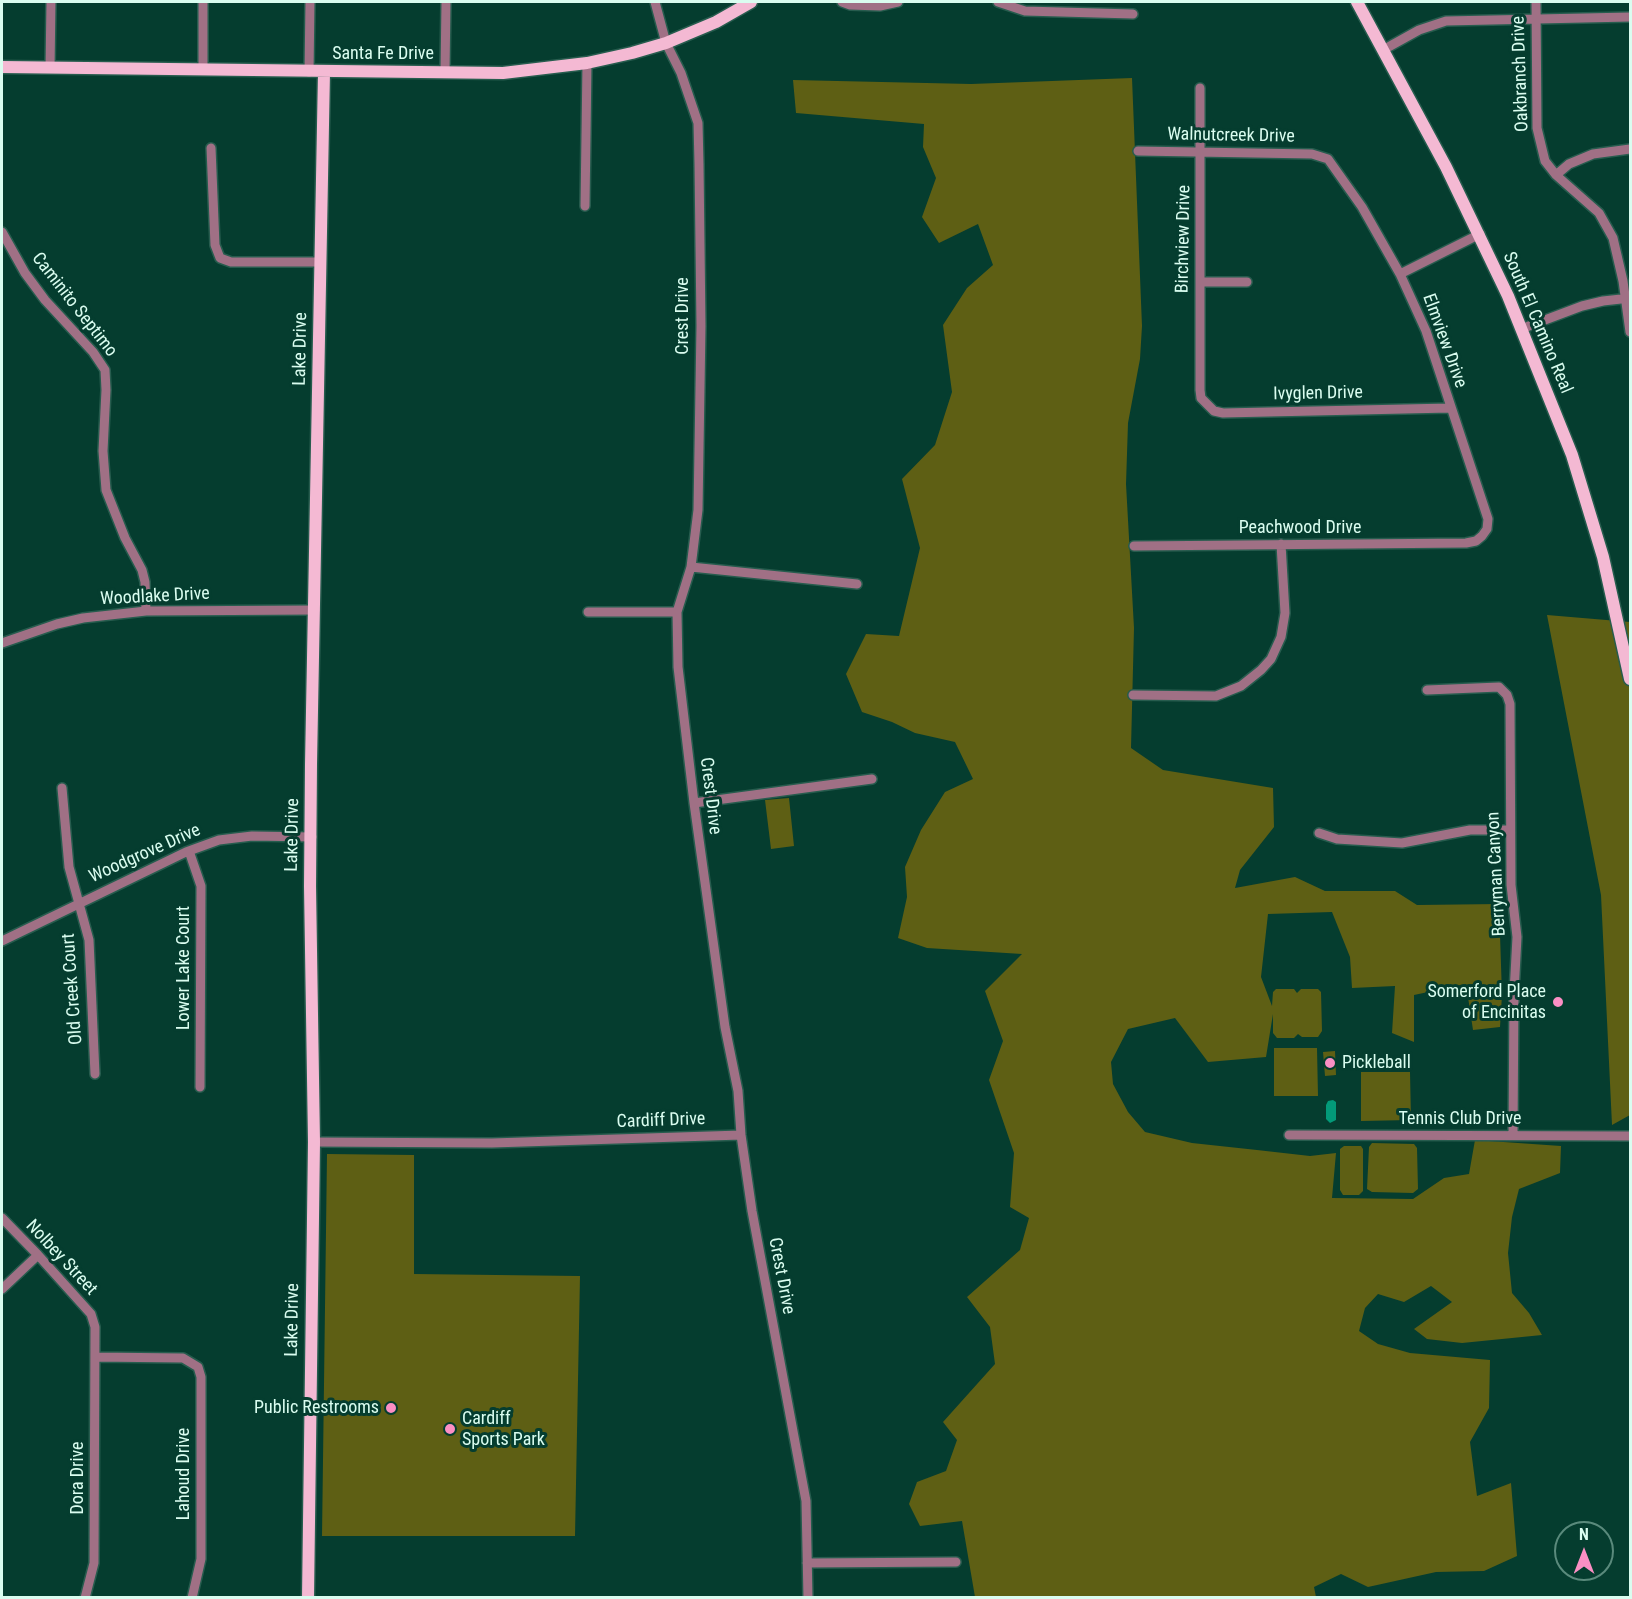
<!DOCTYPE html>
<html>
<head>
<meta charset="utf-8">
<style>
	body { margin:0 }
	#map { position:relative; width:1632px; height:1599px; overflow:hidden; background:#053d2f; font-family:"Roboto Condensed",sans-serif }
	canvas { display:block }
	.frame { position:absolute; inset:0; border:3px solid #dafdf0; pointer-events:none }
	.north { position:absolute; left:1554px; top:1521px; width:60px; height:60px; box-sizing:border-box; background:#053d2f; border:2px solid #5a8a7c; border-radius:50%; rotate:0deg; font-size:16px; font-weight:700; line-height:24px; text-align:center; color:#dafdf0 }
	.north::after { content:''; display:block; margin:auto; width:21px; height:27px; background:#fb8fc4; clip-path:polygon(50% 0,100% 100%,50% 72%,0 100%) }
</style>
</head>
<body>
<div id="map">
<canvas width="1632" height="1599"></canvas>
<div class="frame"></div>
<div class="north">N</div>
</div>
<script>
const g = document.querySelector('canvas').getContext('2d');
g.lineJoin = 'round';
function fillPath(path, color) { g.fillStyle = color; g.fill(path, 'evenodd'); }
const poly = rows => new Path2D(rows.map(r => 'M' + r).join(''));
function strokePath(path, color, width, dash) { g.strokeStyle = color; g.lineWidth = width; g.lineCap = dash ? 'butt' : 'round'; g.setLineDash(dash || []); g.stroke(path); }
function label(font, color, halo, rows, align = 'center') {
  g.font = font + ' "Roboto Condensed",sans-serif'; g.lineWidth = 6; g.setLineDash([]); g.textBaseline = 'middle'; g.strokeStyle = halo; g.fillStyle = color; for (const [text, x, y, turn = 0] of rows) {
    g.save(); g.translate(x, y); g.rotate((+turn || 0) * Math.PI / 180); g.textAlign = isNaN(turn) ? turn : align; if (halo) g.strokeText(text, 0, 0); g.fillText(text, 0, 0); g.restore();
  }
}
fillPath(poly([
	[1132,78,1142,326,1140,359,1128,423,1126,484,1134,628,1131,748,1163,770,1273,788,1274,827,1240,870,1235,888,1295,877,1325,891,1395,891,1417,905,1499,904,1502,995,1500,1027,1473,1030,1466,984,1414,995,1414,1042,1392,1033,1395,986,1352,988,1350,957,1332,912,1268,914,1261,977,1272,1006,1273,992,1276,989,1294,989,1297,993,1301,989,1318,989,1321,992,1322,1031,1318,1037,1302,1037,1298,1034,1294,1038,1277,1038,1273,1033,1273,1014,1266,1057,1208,1062,1175,1018,1128,1029,1111,1062,1113,1084,1128,1112,1145,1132,1192,1143,1257,1150,1310,1156,1336,1153,1332,1198,1413,1199,1444,1178,1469,1174,1475,1140,1561,1146,1560,1173,1519,1189,1512,1217,1508,1253,1512,1293,1529,1313,1542,1335,1462,1343,1427,1339,1414,1329,1452,1302,1431,1286,1404,1302,1378,1294,1365,1308,1359,1331,1378,1344,1410,1353,1490,1360,1489,1408,1470,1442,1477,1496,1511,1483,1517,1556,1484,1571,1436,1572,1368,1587,1341,1574,1314,1587,1316,1597,975,1597,962,1521,920,1526,909,1504,917,1482,946,1471,957,1440,943,1422,995,1364,990,1327,967,1297,1020,1250,1029,1218,1010,1207,1014,1153,989,1080,1003,1041,985,991,1022,954,927,948,898,938,907,897,905,867,921,830,945,792,973,779,955,742,915,733,892,722,862,712,846,674,866,634,899,636,920,548,902,479,935,445,952,392,943,325,967,288,993,265,978,224,939,243,922,217,936,178,923,147,924,124,796,113,793,80,971,84],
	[1547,615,1630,622,1630,1115,1612,1125,1601,895],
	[789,798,794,846,771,849,765,800],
	[1274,1048,1317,1048,1318,1096,1274,1096],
	[1335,1051,1336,1075,1325,1076,1323,1052],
	[1361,1072,1410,1072,1411,1120,1361,1121],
	[1372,1143,1414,1144,1417,1148,1418,1189,1413,1193,1372,1192,1367,1189,1369,1147],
	[1344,1146,1361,1146,1363,1149,1363,1191,1359,1195,1343,1195,1340,1190,1340,1149],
	[327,1154,414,1155,414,1274,580,1276,575,1536,322,1536]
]), '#5e5f14');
fillPath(poly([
	[1333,1100,1336,1102,1336,1120,1330,1123,1326,1119,1326,1105,1328,1101]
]), '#039a79');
const minor = poly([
	[655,2,666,43,681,73,698,123,699,164,701,326,698,510,691,567,677,612,678,667,694,803,725,1027,738,1091,741,1135,752,1211,806,1501,808,1598],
	[842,2,850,5,880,6,898,2],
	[998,2,1025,11,1133,14],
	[1536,2,1537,128,1545,161,1556,175,1599,213,1613,238,1623,281,1630,332],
	[1383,50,1419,30,1446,21,1630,17],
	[50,68,51,2],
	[203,70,203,2],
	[309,72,310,2],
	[445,72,446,2],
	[1200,88,1200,390,1201,398,1214,411,1223,413,1450,408],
	[211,148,215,245,220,258,231,262,321,262],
	[1556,175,1569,164,1593,154,1630,149],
	[585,206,587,63],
	[2,232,25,273,45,300,93,352,105,370,106,390,103,451,106,490,125,538,142,570,145,582,146,611],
	[1400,274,1480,234],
	[1200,282,1247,282],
	[1521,329,1582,306,1603,301,1630,298],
	[1134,546,1466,543,1476,541,1482,536,1487,529,1488,519,1426,331,1400,274,1362,207,1328,159,1312,154,1138,151],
	[691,567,857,584],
	[588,612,677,612],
	[2,643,57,624,83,618,146,611,315,610],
	[1427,690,1499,687,1507,695,1510,704,1511,885,1517,937,1514,993,1513,1135],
	[1133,695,1216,696,1241,686,1261,670,1271,659,1281,637,1285,613,1281,544],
	[62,788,69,867,89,940,95,1074],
	[694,803,872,779],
	[1319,833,1337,839,1402,843,1470,830,1510,830],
	[189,851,201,886,200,1087],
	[2,941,186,852,219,840,252,836,312,837],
	[1289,1135,1630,1136],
	[314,1142,492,1143,741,1135],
	[2,1218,38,1255,91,1314,95,1327,94,1563,85,1598],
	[2,1289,38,1255],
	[95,1357,183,1358,198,1367,201,1377,201,1559,192,1598],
	[807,1563,956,1562]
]);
const major = poly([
	[1357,2,1446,167,1508,296,1572,455,1603,557,1630,679],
	[2,67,503,73,587,63,632,53,666,43,716,22,751,2],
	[308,1598,314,1142,310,886,311,764,324,72]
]);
strokePath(minor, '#275c4e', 12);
strokePath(major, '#275c4e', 15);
strokePath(minor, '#a07085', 9);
strokePath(major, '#f4b9d3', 12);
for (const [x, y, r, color] of [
	[1558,1002,6,"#fb8fc4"],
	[1330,1063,6,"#fb8fc4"],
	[391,1408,6,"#fb8fc4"],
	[450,1429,6,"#fb8fc4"]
]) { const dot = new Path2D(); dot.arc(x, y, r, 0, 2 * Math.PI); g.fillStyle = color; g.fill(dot); strokePath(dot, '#053d2f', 2); }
label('18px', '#dafdf0', '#053d2f', [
	["Santa Fe Drive",383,54],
	["Oakbranch Drive",1521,74,-92],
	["Walnutcreek Drive",1231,136,1],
	["Birchview Drive",1184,239,-89],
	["Caminito Septimo",74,305,52],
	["Crest Drive",683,316,-90],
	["South El Camino Real",1537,323,67],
	["Elmview Drive",1444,341,70],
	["Lake Drive",301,349,-89],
	["Ivyglen Drive",1318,394,-1],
	["Peachwood Drive",1300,528],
	["Woodlake Drive",155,597,-3],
	["Crest Drive",710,796,83],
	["Lake Drive",293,835,-89],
	["Woodgrove Drive",145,854,-24],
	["Berryman Canyon",1497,874,-93],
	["Lower Lake Court",184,968,-90],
	["Old Creek Court",73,989,-94],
	["Tennis Club Drive",1460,1119],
	["Cardiff Drive",661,1121,-2],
	["Nolbey Street",61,1258,47],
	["Crest Drive",781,1276,79],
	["Lake Drive",293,1320,-89],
	["Lahoud Drive",184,1474,-90],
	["Dora Drive",78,1478,-90]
]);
label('18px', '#dafdf0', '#053d2f', [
	["Somerford Place",1546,992],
	["of Encinitas",1546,1013],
	["Pickleball",1342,1063,"left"],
	["Public Restrooms",379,1408],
	["Cardiff",462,1419,"left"],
	["Sports Park",462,1440,"left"]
], 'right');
</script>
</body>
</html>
